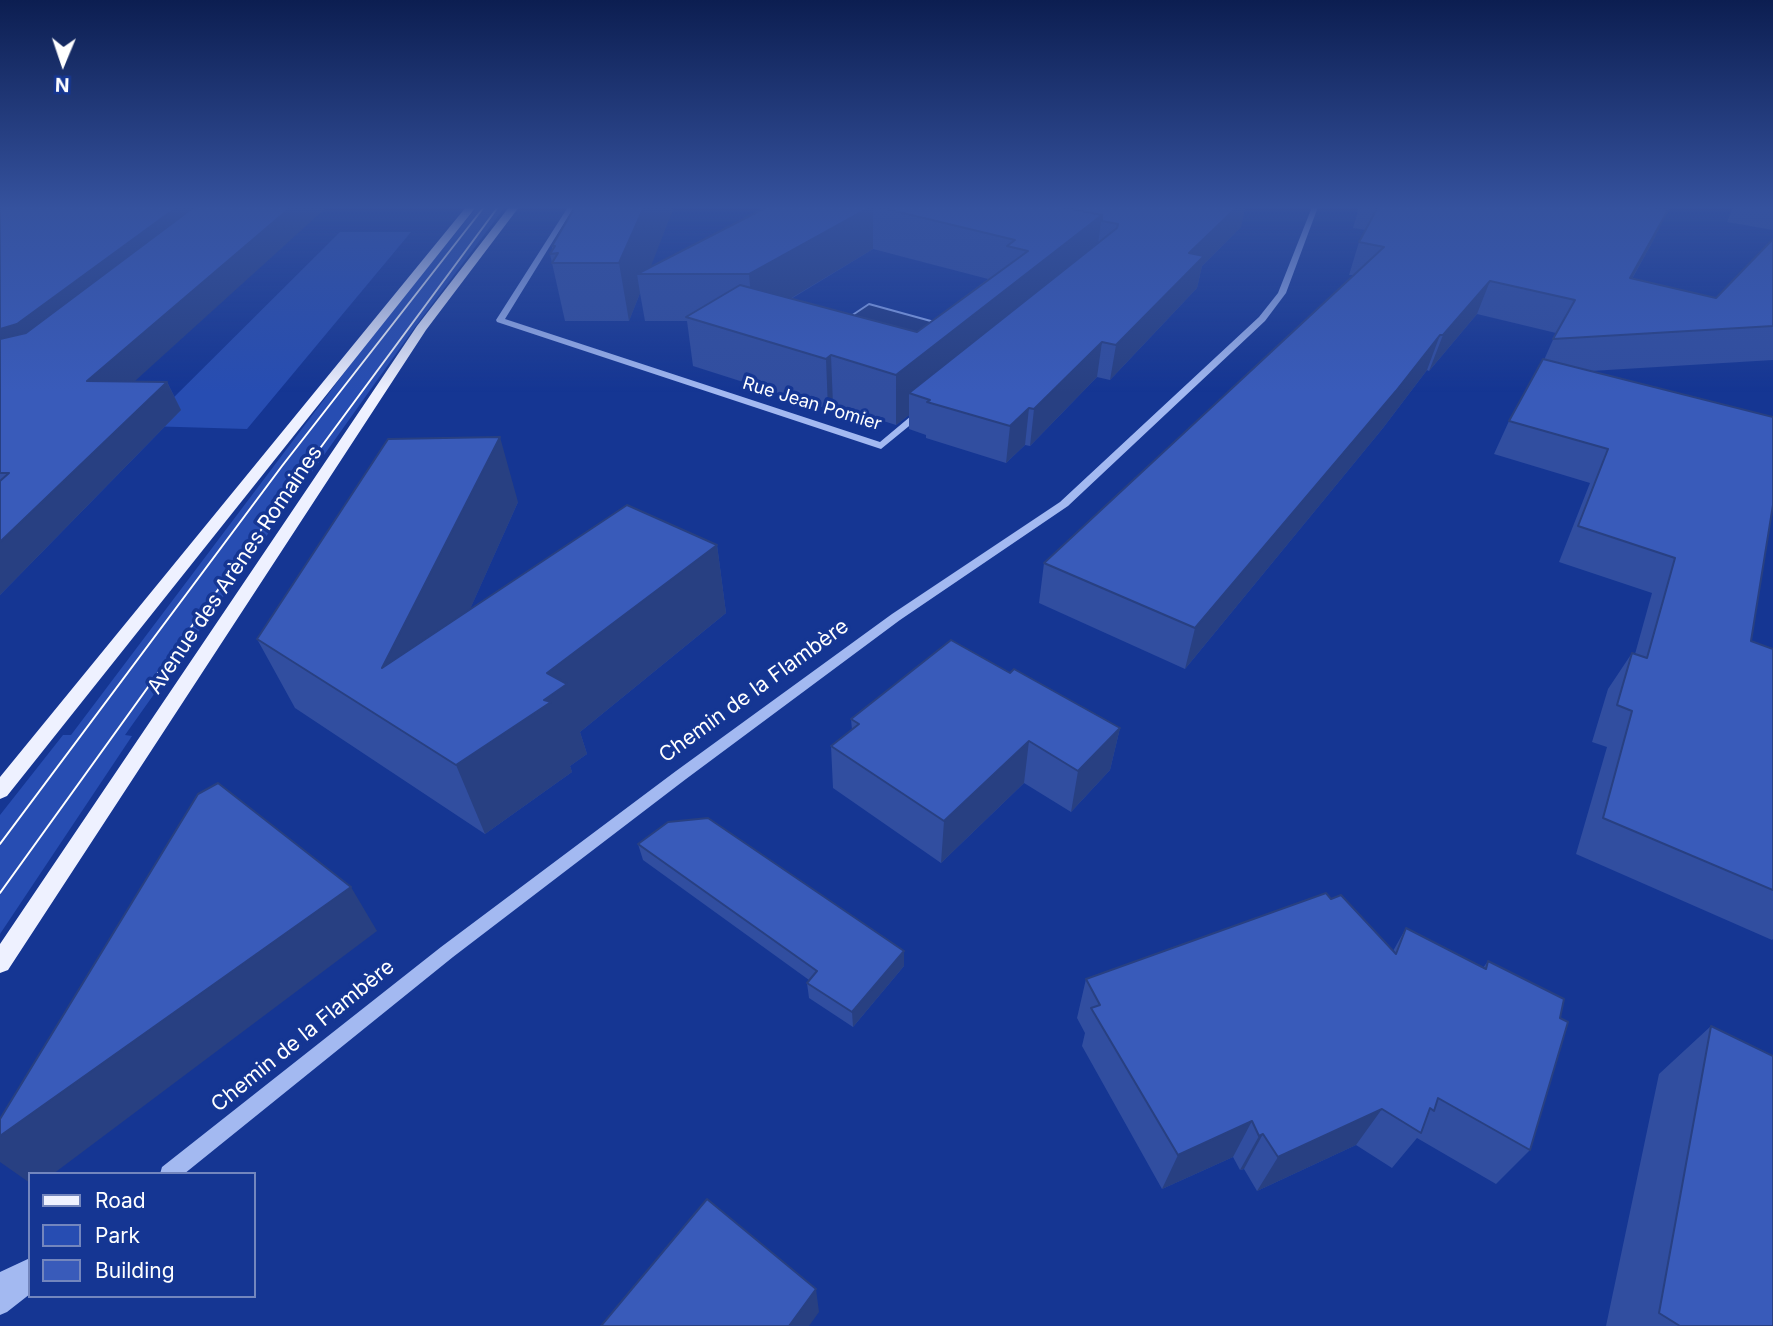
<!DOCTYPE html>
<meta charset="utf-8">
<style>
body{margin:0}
#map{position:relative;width:1773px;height:1326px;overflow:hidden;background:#153693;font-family:Inter,sans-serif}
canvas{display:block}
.legend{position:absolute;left:28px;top:1172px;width:228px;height:126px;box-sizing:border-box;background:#153693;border:2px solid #7386be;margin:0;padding:9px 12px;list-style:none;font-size:21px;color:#fff}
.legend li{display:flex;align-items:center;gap:14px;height:35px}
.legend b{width:35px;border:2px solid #7386be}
.north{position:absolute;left:28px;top:28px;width:70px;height:70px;-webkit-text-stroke:5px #153693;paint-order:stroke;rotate:182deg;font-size:19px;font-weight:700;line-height:28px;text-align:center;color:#fff}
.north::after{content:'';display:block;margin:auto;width:24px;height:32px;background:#fff;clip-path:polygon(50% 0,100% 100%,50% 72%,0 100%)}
</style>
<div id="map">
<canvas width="1773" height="1326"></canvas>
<ul class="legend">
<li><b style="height:9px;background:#eef1ff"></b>Road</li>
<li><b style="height:19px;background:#274db2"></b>Park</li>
<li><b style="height:19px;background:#395bba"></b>Building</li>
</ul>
<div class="north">N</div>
</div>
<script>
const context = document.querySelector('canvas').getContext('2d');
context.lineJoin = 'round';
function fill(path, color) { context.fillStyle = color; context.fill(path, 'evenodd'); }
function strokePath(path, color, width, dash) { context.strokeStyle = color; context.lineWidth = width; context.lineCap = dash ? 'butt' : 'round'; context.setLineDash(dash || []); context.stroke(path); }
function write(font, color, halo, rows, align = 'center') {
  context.font = font + ' Inter,sans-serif'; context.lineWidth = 7; context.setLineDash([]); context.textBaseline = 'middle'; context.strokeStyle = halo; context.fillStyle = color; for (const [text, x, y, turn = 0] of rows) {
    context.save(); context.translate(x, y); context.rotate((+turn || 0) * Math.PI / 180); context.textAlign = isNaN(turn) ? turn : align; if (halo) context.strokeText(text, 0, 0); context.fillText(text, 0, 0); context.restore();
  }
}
fill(new Path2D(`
 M 477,207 L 505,207 L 415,327 L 125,735 L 132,736 L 0,934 L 0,815 L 63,735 L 71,735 L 381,324 Z
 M 340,232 L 411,232 L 247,429 L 145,426 Z`), '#274db2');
const water = new Path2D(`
 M 869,304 L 949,326 L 924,346 L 842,322 Z`);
fill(water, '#20397f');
strokePath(water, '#95b1f4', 2);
fill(new Path2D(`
 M 568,207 L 574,207 L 505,319 L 880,442 L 917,411 L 923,411 L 925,413 L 881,449 L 497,322 L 496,320 Z
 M 1312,207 L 1318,207 L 1286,293 L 1265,321 L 1068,506 L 900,620 L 686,779 L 453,957 L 184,1174 L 160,1174 L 162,1167 L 441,947 L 676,771 L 892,614 L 1060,502 L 1259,317 L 1278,293 Z
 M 30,1258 L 30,1294 L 7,1312 L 0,1315 L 0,1272 Z`), '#a3b9f1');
fill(new Path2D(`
 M 466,207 L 476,207 L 7,796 L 0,799 L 0,777 Z
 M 509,207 L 519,207 L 426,330 L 8,970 L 0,973 L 0,944 L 417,326 Z`), '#eef1ff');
strokePath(new Path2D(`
 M 0,844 L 282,466 L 484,207
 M 0,893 L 307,466 L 498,207`), '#fff', 2);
fill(new Path2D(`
 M 0,207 L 134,382 L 167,382 L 181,410 L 0,595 Z
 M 767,207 L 1245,207 L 1241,227 L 1202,266 L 1197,288 L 1110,380 L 1097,377 L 1030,446 L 1025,445 L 1006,463 L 926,438 L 926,435 L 909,429 L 909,415 L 896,425 L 833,405 L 828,409 L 693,366 L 687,321 L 645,321 L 640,293 L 629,321 L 565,321 L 550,254 L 552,249 L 552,246 L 650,268 ZM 873,249 L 988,279 L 917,332 L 791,299 Z
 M 1359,207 L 1653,207 L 1668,210 L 1653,241 L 1632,279 L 1716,298 L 1773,239 L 1773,360 L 1591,371 L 1751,641 L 1773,649 L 1773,939 L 1772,940 L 1576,854 L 1607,747 L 1592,742 L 1608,689 L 1632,653 L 1635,654 L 1652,593 L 1559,562 L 1590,483 L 1494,454 L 1509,421 L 1544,360 L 1556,333 L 1477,314 L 1429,371 L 1427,370 L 1383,428 L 1185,669 L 1039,603 L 1044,563 L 1353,275 L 1349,275 L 1359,242 L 1366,230 L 1353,228 Z
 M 1733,207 L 1773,207 L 1773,230 L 1727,222 Z
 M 518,502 L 470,609 L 717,545 L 726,613 L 580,732 L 587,754 L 570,766 L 572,772 L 485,834 L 295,708 L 257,639 Z
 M 1010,673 L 1120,728 L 1110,770 L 1071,812 L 1024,783 L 941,863 L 833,788 L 831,746 L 852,730 L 851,719 Z
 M 638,844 L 904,951 L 904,966 L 853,1027 L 809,998 L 807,983 L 809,980 L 643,860 Z
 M 1331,899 L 1393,951 L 1406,928 L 1483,968 L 1488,961 L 1530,1150 L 1496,1184 L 1417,1138 L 1392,1168 L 1356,1145 L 1257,1191 L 1244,1169 L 1240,1170 L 1233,1157 L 1162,1189 L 1082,1046 L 1085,1033 L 1077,1018 L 1086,979 Z
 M 1711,1026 L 1773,1326 L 1606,1326 L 1659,1074 Z`), '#314ea0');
fill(new Path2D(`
 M 177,207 L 219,207 L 0,361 L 0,329 Z
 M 291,207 L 327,207 L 103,410 L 87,381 Z
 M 644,207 L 674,207 L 648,274 L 637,274 L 640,293 L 629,321 L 619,263 Z
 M 870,207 L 873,207 L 873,249 L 753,321 L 749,274 Z
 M 1232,207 L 1245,207 L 1241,227 L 1202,266 L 1197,288 L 1110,380 L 1116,345 L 1189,253 Z
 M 1668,210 L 1653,241 L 1613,312 L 1630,278 Z
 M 1102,215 L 1096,259 L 909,393 L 909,415 L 896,425 L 896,375 Z
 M 1490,281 L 1477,314 L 1429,371 L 1443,335 Z
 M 1440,335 L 1427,370 L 1383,428 L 1185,669 L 1195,628 Z
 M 1102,342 L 1097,377 L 1030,446 L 1034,409 Z
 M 831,355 L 833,405 L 828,409 L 826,359 Z
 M 167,382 L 181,410 L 0,595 L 0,542 Z
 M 1029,408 L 1025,445 L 1006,463 L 1010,426 Z
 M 500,437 L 518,502 L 413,737 L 382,668 Z
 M 717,545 L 726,613 L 580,732 L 587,754 L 570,766 L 572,772 L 485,834 L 456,765 L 544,700 L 547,673 Z
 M 1120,728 L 1110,770 L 1071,812 L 1078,771 Z
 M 1029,741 L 1024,783 L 941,863 L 944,821 Z
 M 351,887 L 377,931 L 53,1174 L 30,1174 L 30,1183 L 0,1162 L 0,1136 Z
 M 904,951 L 904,966 L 853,1027 L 852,1012 Z
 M 1382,1109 L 1356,1145 L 1257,1191 L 1278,1157 Z
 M 1252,1121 L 1233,1157 L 1162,1189 L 1178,1155 Z
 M 1263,1134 L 1244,1169 L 1240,1170 L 1259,1136 Z
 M 816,1289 L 819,1312 L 809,1326 L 789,1326 Z`), '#284082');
const building = new Path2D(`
 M 0,207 L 177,207 L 17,324 L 0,329 Z
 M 194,207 L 291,207 L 87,381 L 167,382 L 0,542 L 0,481 L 9,473 L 0,473 L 0,339 L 26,333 Z
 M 575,207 L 644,207 L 619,263 L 552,263 L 558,253 L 550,254 L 555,246 L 552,246 Z
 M 767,207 L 870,207 L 749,274 L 637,274 Z
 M 878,207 L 1062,207 L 1102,215 L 896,375 L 831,355 L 826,359 L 686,317 L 740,285 L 917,332 L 1028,251 L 1007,246 L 1015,240 Z
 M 1062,207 L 1237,207 L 1189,253 L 1204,256 L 1116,345 L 1102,342 L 1034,409 L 1029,408 L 1010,426 L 927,402 L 930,400 L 909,393 L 1117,228 L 1118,224 L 1102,221 L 1102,215 Z
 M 1378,207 L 1653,207 L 1668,210 L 1630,278 L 1716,298 L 1773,239 L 1773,326 L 1553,339 L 1575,300 L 1490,281 L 1443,335 L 1440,335 L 1396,391 L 1195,628 L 1044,563 L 1384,247 L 1359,242 Z
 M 1543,359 L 1773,417 L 1773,505 L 1751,641 L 1773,649 L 1773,890 L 1603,818 L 1632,711 L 1617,705 L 1632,653 L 1647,658 L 1675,558 L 1578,526 L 1608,449 L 1509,421 Z
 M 500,437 L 382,668 L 627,505 L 717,545 L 547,673 L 567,684 L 544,700 L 551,702 L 456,765 L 257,639 L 388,439 Z
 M 951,640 L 1010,673 L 1014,669 L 1120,728 L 1078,771 L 1029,741 L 944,821 L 831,746 L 859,724 L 851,719 Z
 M 218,783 L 351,887 L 0,1136 L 0,1119 L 198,794 Z
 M 708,818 L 904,951 L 852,1012 L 807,983 L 817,971 L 638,844 L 668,822 Z
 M 1326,893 L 1331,899 L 1341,895 L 1396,954 L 1406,928 L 1486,969 L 1488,961 L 1564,999 L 1560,1018 L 1568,1022 L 1530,1150 L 1438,1098 L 1434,1111 L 1430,1108 L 1421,1133 L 1382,1109 L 1278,1157 L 1263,1134 L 1259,1136 L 1252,1121 L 1178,1155 L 1091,1008 L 1100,1005 L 1086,979 Z
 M 1711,1026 L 1773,1056 L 1773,1326 L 1680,1326 L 1659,1313 Z
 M 707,1199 L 816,1289 L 789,1326 L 601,1326 Z`);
fill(building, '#395bba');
strokePath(building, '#284082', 2);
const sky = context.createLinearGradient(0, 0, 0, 392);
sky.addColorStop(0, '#0c1e51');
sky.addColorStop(0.53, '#35529e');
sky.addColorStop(1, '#35529e00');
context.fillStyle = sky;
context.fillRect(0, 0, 1773, 392);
write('18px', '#fff', '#153693', [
 ["Rue Jean Pomier",812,404,17]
]);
write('21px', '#fff', '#153693', [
 ["Avenue des Arènes Romaines",235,570,-56],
 ["Chemin de la Flambère",754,691,-36],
 ["Chemin de la Flambère",303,1036,-39]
]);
</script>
